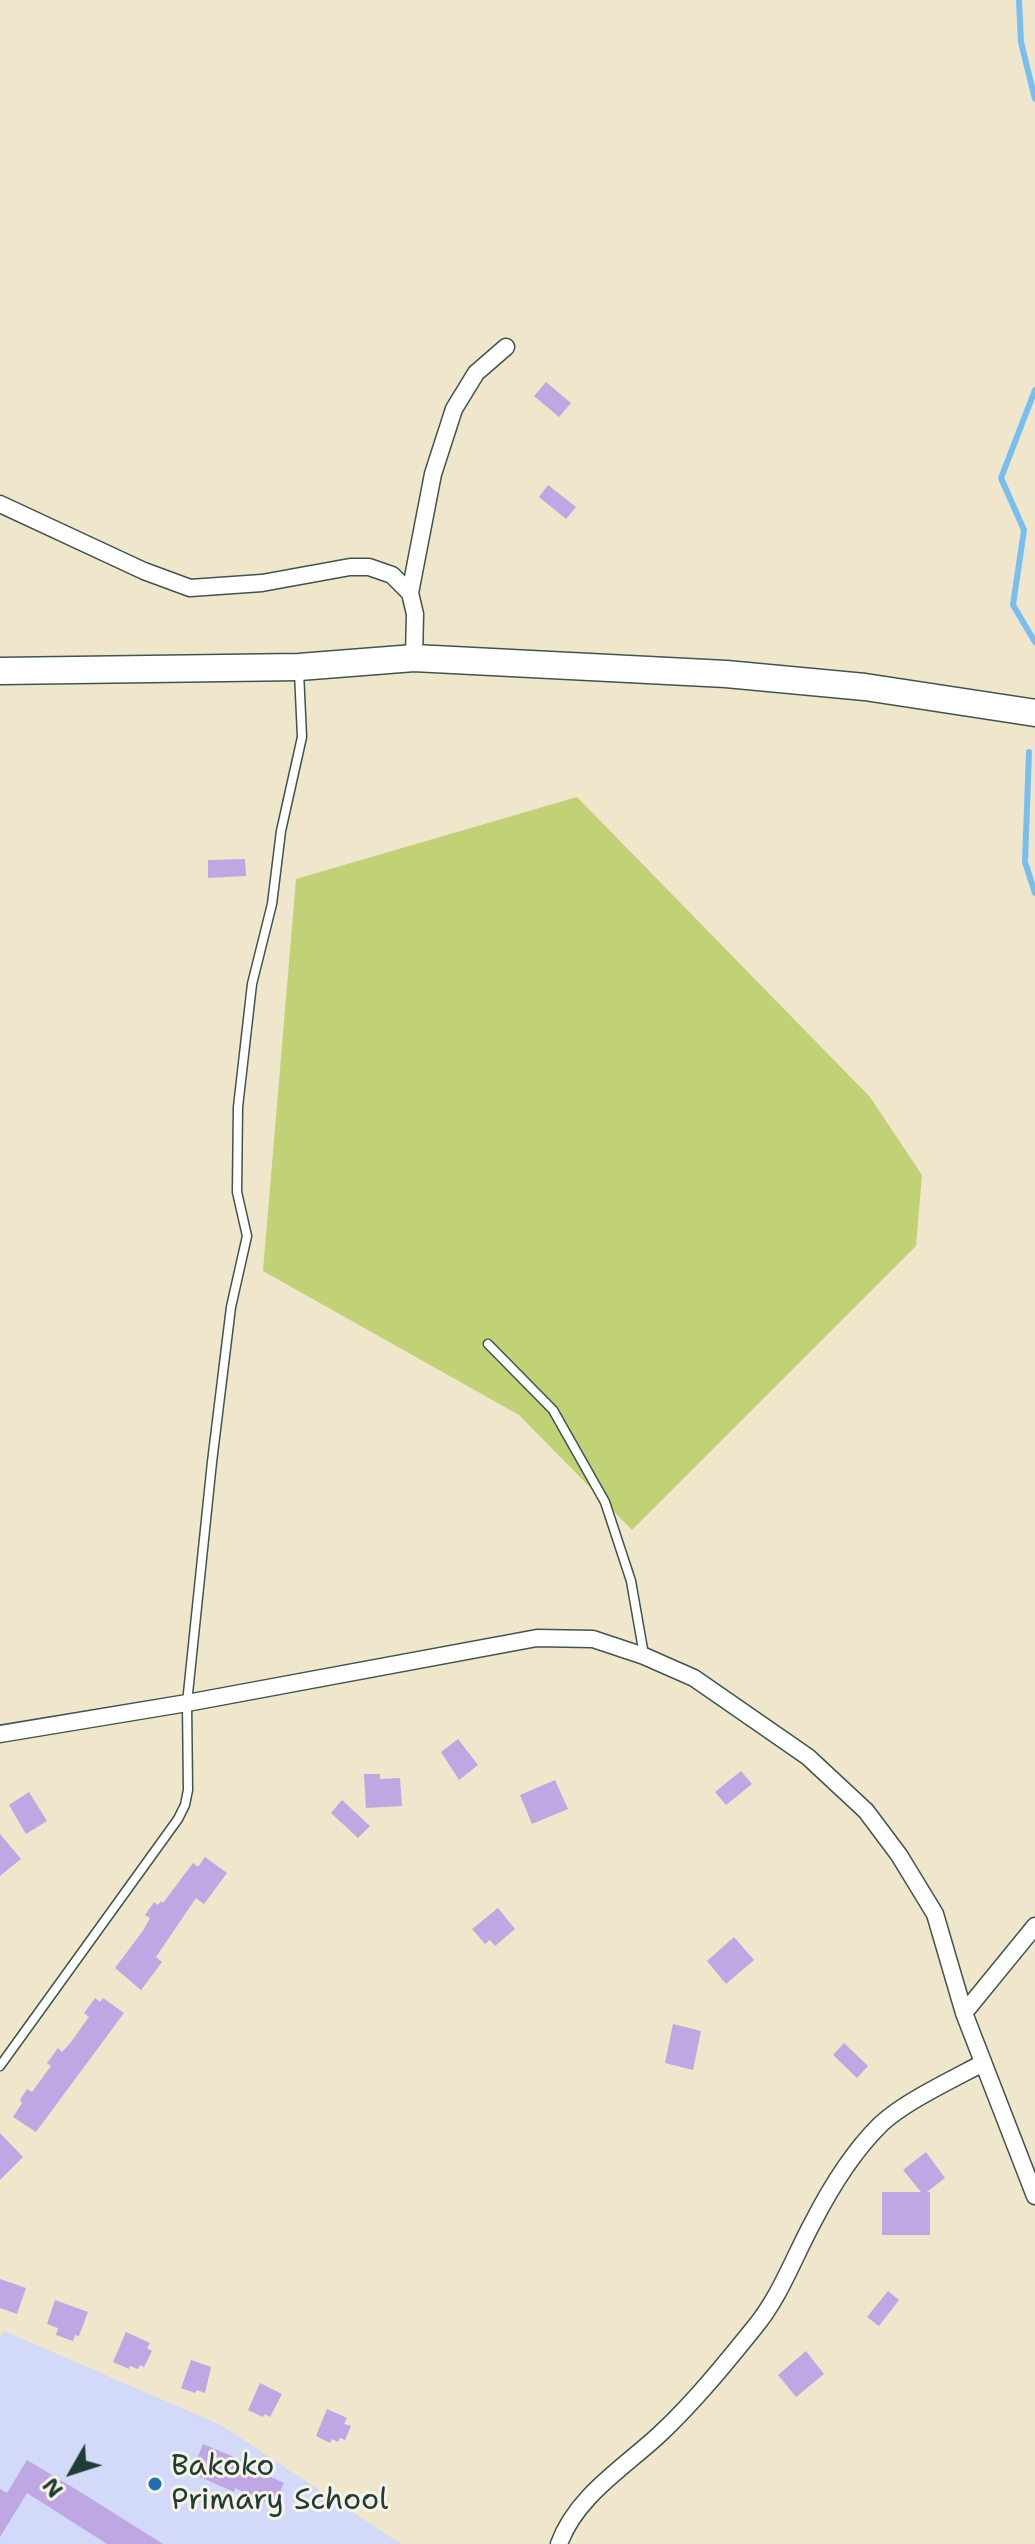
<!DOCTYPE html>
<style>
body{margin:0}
#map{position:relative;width:1035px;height:2544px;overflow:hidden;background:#f0e6cb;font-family:"Shantell Sans",sans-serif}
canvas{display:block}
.north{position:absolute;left:32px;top:2432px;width:80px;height:80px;-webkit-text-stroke:6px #f7f3e8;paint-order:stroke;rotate:231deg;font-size:22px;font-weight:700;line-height:32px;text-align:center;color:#1f3d34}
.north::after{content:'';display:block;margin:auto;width:28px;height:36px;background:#1f3d34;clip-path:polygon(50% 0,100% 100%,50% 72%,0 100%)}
</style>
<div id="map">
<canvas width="1035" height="2544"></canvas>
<div class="north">N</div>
</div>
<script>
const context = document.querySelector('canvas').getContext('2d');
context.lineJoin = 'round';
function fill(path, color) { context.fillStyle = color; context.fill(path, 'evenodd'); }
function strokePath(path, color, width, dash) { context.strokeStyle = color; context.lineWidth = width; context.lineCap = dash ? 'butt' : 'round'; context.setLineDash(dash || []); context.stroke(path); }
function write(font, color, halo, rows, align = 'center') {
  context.font = font + ' "Shantell Sans",sans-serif'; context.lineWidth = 6; context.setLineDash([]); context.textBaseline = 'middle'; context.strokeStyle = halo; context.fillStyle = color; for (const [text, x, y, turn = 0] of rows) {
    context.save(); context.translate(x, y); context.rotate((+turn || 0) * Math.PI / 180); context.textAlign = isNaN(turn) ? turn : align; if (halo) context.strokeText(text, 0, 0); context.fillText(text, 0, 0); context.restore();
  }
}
fill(new Path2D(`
 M 4,2331 L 221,2425 L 401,2544 L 0,2544 L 0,2337 Z`), '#d3d9f9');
fill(new Path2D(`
 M 577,797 L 870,1097 L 922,1175 L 916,1246 L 632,1530 L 519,1415 L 263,1271 L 296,879 Z`), '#c0d275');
strokePath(new Path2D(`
 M 1019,0 L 1021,42 L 1035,99
 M 1035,390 L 1001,478 L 1024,530 L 1013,605 L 1035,642
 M 1029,752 L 1025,862 L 1035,893`), '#78bff0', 6);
fill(new Path2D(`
 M 546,382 L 571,403 L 559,417 L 534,396 Z
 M 548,485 L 576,507 L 566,519 L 539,497 Z
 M 245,859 L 246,876 L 208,878 L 208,860 Z
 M 458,1739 L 478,1765 L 459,1780 L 441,1752 Z
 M 741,1771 L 752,1784 L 726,1805 L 715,1792 Z
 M 364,1774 L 380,1774 L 380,1779 L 400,1778 L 402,1806 L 366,1808 Z
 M 555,1780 L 568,1809 L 532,1824 L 520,1795 Z
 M 29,1792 L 47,1821 L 26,1834 L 9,1805 Z
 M 342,1800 L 370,1826 L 358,1838 L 331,1813 Z
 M 0,1834 L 21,1859 L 0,1876 Z
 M 205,1857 L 227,1873 L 204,1904 L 196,1898 L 156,1957 L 162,1962 L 141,1990 L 115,1968 L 142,1932 L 150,1918 L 145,1915 L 154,1902 L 158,1905 L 161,1901 L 163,1903 L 193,1863 L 198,1867 Z
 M 498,1908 L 515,1929 L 495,1946 L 490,1940 L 485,1944 L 472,1929 Z
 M 734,1937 L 754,1960 L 726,1984 L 707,1961 Z
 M 95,1998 L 100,2002 L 103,1998 L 124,2013 L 36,2132 L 13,2117 L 22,2103 L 20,2100 L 27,2089 L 32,2092 L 51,2066 L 47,2063 L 58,2048 L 62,2052 L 71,2042 L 89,2017 L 84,2013 Z
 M 673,2024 L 701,2031 L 693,2070 L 665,2063 Z
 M 844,2043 L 868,2066 L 857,2078 L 833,2055 Z
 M 0,2133 L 23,2157 L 0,2180 Z
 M 926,2152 L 945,2178 L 927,2192 L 930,2192 L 930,2235 L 882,2235 L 882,2192 L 921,2192 L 903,2170 Z
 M 0,2279 L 26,2288 L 17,2314 L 0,2308 Z
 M 888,2291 L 899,2300 L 879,2326 L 867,2317 Z
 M 55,2300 L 88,2312 L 79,2336 L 75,2335 L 73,2341 L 56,2335 L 58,2328 L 47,2324 Z
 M 126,2332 L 150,2343 L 147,2348 L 152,2351 L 144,2367 L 140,2365 L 138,2369 L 130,2366 L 129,2369 L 113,2362 Z
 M 806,2351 L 824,2374 L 796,2397 L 778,2375 Z
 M 191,2360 L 211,2367 L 205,2393 L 197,2390 L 195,2393 L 181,2388 Z
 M 260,2383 L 282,2394 L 270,2417 L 265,2414 L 263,2417 L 248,2410 Z
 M 327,2409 L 347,2418 L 344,2424 L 351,2426 L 345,2440 L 340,2438 L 338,2442 L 332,2439 L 330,2443 L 316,2436 Z
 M 203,2444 L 246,2462 L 245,2465 L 284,2483 L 274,2506 L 235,2488 L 234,2492 L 191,2473 Z
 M 27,2460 L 82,2493 L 163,2544 L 107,2544 L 27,2493 L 0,2537 L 0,2489 L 7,2493 Z`), '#bea7e2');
const lane = new Path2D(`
 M 488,1344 L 553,1410 L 605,1502 L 631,1581 L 644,1655
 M 0,2066 L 178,1819 L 185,1805 L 188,1790 L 187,1703 L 212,1462 L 231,1307 L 247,1236 L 237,1192 L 238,1107 L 252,984 L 272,904 L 281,831 L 302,737 L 299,672`);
const street = new Path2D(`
 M 0,504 L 144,571 L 190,588 L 262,583 L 350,567 L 369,567 L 392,575 L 410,593
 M 414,658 L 415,614 L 410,593 L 433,474 L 454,409 L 476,373 L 506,347
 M 0,1734 L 187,1703 L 537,1638 L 593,1639 L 644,1656 L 694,1678 L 808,1757 L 866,1811 L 899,1855 L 935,1914 L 964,2013 L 1035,2196
 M 964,2013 L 1035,1926
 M 559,2544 C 576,2496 625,2467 661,2433 C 694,2402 725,2364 754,2328 C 780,2297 794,2257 813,2222 C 830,2189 853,2152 879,2126 C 902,2103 953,2079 983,2063`);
const primary = new Path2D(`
 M 0,671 L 299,667 L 414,658 L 726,674 L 865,687 L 1035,713`);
strokePath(lane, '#3e564b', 11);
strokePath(street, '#3e564b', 19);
strokePath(primary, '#3e564b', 29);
strokePath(lane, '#fff', 8);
strokePath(street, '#fff', 16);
strokePath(primary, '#fff', 26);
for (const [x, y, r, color] of [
 [155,2484,8,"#1f6fb2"]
]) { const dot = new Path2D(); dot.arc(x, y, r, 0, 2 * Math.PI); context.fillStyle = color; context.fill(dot); strokePath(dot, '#f7f3e8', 3); }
write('30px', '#1f3d34', '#f7f3e8', [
 ["Bakoko",171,2467],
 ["Primary School",171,2501]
], 'left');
</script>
